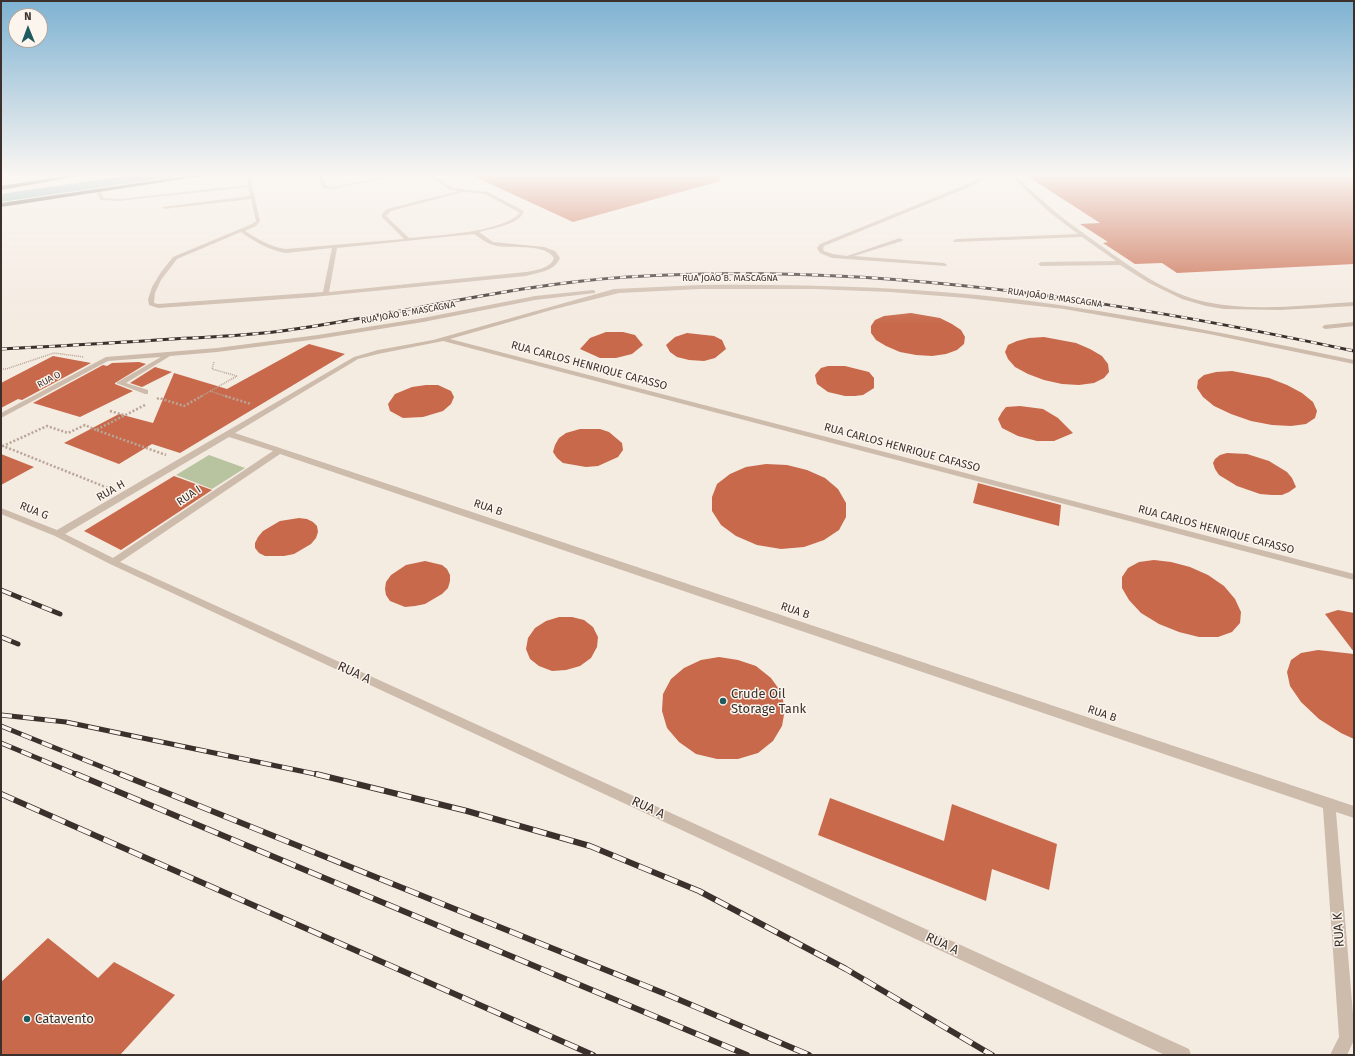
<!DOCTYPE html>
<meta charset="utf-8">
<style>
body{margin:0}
#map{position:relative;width:1355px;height:1056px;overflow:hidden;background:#f4ebe1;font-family:"Fira Sans",sans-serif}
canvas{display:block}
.frame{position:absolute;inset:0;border:2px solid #3b302b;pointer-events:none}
.north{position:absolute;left:8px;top:8px;width:40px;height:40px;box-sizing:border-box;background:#fbf5ee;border:1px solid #aea6a0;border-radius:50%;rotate:359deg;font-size:11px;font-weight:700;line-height:16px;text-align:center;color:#3b302b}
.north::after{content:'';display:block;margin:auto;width:14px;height:18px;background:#1f5a5e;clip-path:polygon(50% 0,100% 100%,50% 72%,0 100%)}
</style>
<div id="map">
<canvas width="1355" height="1056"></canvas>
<div class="frame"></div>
<div class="north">N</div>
</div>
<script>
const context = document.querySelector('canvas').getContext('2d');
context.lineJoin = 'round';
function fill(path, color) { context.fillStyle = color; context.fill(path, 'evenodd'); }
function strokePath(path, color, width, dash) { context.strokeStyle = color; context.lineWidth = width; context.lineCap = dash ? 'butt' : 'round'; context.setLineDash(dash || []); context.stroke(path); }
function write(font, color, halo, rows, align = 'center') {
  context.font = font + ' "Fira Sans",sans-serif'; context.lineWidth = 3; context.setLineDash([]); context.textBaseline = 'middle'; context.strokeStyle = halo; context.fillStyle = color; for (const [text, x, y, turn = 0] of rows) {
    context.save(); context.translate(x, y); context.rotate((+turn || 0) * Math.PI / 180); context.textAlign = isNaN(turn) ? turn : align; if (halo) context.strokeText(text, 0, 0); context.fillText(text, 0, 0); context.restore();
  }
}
fill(new Path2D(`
 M 209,455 L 245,468 L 212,489 L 176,475 Z`), '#b8c4a0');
fill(new Path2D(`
 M 125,176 L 178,176 L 1,202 L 1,194 Z`), '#7fb0b2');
fill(new Path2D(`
 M 473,176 L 719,176 L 720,181 L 573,222 Z
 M 1027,176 L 1354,176 L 1354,264 L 1177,273 L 1162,263 L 1135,264 L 1103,243 L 1108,242 L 1080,224 L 1100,223 Z
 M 911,313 L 940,318 L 952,324 L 961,330 L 965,337 L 964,344 L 957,350 L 946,354 L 932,356 L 916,355 L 900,352 L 886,346 L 876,340 L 871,333 L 871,326 L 875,320 L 884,316 Z
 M 606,332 L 623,332 L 635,335 L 643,345 L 632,354 L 616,358 L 600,358 L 580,349 L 590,338 Z
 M 687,333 L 714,336 L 722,340 L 726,349 L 715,358 L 704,361 L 689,360 L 677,357 L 670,352 L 666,345 L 675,337 Z
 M 1044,337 L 1076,343 L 1090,349 L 1102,356 L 1108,364 L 1109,372 L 1104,378 L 1094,383 L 1079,385 L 1062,384 L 1044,380 L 1028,374 L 1015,367 L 1008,359 L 1005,352 L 1008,345 L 1017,341 L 1029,338 Z
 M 309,344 L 345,354 L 180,453 L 152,444 L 119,464 L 64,443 L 119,414 L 153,423 L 174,373 L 227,389 Z
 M 53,356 L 91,363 L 22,400 L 18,399 L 1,408 L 1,383 Z
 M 139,362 L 146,364 L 115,383 L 115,384 L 133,391 L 80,417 L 33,403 L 103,365 L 107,366 L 112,363 Z
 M 828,366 L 845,366 L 869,372 L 874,378 L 874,388 L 863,395 L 855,396 L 845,396 L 828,392 L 817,384 L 815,375 L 821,368 Z
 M 155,367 L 172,372 L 142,387 L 130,383 Z
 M 1232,371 L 1269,378 L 1287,385 L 1302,393 L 1313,402 L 1317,411 L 1315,418 L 1306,424 L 1291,426 L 1272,425 L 1251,421 L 1231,414 L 1214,406 L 1203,397 L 1197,388 L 1198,380 L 1204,375 L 1216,372 Z
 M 426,385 L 438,385 L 451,391 L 454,397 L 451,404 L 443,411 L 423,417 L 403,418 L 390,411 L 388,404 L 395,394 L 412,387 Z
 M 1020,406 L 1043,409 L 1058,418 L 1073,433 L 1054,441 L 1037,441 L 1018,436 L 1002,428 L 998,419 L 1002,412 L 1006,407 Z
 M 580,429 L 600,429 L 609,432 L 622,443 L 623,450 L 618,457 L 598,466 L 586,467 L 563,463 L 557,458 L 553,452 L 555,445 L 559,438 L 566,433 Z
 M 1227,453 L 1247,454 L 1269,461 L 1287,472 L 1292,478 L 1296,487 L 1289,492 L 1282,495 L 1272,495 L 1260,494 L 1237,486 L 1219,475 L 1215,469 L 1213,463 L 1215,459 L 1220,455 Z
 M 1,454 L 34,467 L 1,485 Z
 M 766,464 L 787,465 L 807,470 L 825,478 L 838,489 L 846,503 L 846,517 L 839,530 L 824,540 L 804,547 L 781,549 L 757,545 L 736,536 L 721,525 L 712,511 L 712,497 L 717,484 L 730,474 L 746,467 Z
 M 174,476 L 212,490 L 121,550 L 84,531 Z
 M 978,483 L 1061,505 L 1059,526 L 973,503 Z
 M 299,518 L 307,519 L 313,522 L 317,526 L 318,532 L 316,538 L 311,544 L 294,554 L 284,556 L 265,556 L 259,553 L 255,548 L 255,543 L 258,537 L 263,531 L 280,521 Z
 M 1154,560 L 1171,562 L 1190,567 L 1208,575 L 1224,586 L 1235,599 L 1241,612 L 1240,623 L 1232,632 L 1218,637 L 1199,637 L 1179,632 L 1159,624 L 1141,613 L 1129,600 L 1122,588 L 1122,577 L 1128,568 L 1139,562 Z
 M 425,561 L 442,565 L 447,569 L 450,575 L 450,581 L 448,588 L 442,594 L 425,604 L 415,606 L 405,607 L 390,601 L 386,595 L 385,589 L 386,582 L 391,575 L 406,565 Z
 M 1338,610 L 1354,613 L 1354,652 L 1325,614 Z
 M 559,617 L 572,617 L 584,620 L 593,627 L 598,637 L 597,647 L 591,658 L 580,666 L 566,670 L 552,671 L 539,666 L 530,659 L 526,649 L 528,638 L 535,628 L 546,621 Z
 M 1318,650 L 1354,654 L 1354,739 L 1341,733 L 1319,719 L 1301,702 L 1290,686 L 1287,672 L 1291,660 L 1301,653 Z
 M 719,657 L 738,660 L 756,666 L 771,678 L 781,692 L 785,709 L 782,726 L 773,741 L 758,753 L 738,759 L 717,759 L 696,754 L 679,742 L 667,728 L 662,711 L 663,694 L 671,679 L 684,668 L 701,660 Z
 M 830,798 L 944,841 L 952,804 L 1057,844 L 1049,890 L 992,869 L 986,901 L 818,835 Z
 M 48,938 L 98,978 L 114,962 L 175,995 L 120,1055 L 1,1055 L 1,982 Z`), '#c8694b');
strokePath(new Path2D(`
 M 214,362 L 212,369 L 237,376
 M 1,369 L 6,369 L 54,353 L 84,357
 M 210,391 L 228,397
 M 200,397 L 237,376`), '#b9a596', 1.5, [1, 1]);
strokePath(new Path2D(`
 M 225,396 L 251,404
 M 157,399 L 159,398 L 184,406 L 202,396
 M 145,405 L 96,430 L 166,455
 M 110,411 L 124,415
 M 96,430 L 85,425 L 68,433 L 47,426 L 3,446 L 108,488`), '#b9a596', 2.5, [2, 2]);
fill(new Path2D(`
 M 248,176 L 252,176 L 252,186 L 260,221 L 256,226 L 245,231 C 258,239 270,247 286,249 L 404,239 L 382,217 L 382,214 L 387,209 L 459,191 L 450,190 L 429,176 L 434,176 L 453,188 L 488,192 L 524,211 C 521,224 491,229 479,232 L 493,242 L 544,247 L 555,251 L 560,258 C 554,272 539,272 526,276 L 313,297 L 158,308 L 149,305 L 148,299 L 152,287 L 161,272 L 173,257 L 252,224 L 256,221 L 251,199 L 164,209 L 162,207 L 250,196 L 248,187 L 119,201 L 100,200 L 96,190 L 100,190 L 104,198 L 119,199 L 248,185 ZM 463,192 L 485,194 L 520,213 C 500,233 438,235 409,238 L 386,216 L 391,211 ZM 241,232 C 255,242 269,250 286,253 L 332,248 L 323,292 L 158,304 L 154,303 L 155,293 L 161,280 L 177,259 ZM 474,234 C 479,237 485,242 490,244 C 507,251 543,241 554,258 C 550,269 536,270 526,272 L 329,292 L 337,248 Z
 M 317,176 L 321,176 L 327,186 L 333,187 L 388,176 L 398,176 L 333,189 L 323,188 Z
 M 984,176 L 990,176 L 967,188 L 824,246 L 823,248 L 824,251 L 833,254 L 847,256 L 900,238 L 903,240 L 902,241 L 854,256 L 944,263 L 947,265 L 946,266 L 832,258 L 820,253 L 817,248 L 820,244 L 963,186 Z
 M 1011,176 L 1016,176 C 1028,187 1039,198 1052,209 C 1067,222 1084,233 1100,245 C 1132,268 1167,294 1206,302 C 1254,312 1305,305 1354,302 L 1354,306 L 1280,310 L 1224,309 L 1206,306 L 1182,299 L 1149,283 L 1120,265 L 1041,266 L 1038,264 L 1041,262 L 1116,261 L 1082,237 L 954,242 L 953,241 L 956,239 L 1078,234 L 1049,212 Z
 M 700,285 C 805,284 910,287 1015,299 C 1129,313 1242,337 1354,360 L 1354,364 L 1209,334 L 1064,309 L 966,298 L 890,292 L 814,289 L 700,289 L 619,293 L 555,309 L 450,339 L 1354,574 L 1354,580 L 443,341 L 378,354 L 358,359 L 235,433 L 1354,806 L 1354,818 L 1336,812 L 1354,1026 L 1354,1040 L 1347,1055 L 1330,1055 L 1339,1037 L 1323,808 L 280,454 L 120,562 L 1189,1049 L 1191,1055 L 1165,1055 L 110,564 L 55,536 L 1,514 L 1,508 L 57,530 L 354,357 L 378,350 L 433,340 L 614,289 ZM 229,437 L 273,451 L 113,558 L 65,534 Z
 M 593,290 L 595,291 L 595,293 L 535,300 L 423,322 L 318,339 L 217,352 L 170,356 L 126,383 L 148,390 L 148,394 L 145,394 L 116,383 L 161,357 L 108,361 L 1,418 L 1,413 L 106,357 L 217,348 L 318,335 L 423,318 L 535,296 Z
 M 1354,322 L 1354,326 L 1325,329 L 1322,327 L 1325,325 Z`), '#cdbbac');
fill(new Path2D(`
 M 48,176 L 53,176 L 49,182 L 45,182 Z`), '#cdbbac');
fill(new Path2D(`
 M 64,176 L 80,176 L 1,190 L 1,186 Z
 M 186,176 L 203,176 L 1,207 L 1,203 Z`), '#5c4a42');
const railFar2 = new Path2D(`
 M 1,349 C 58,346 115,343 172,339 C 215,337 259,335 302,328 C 410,312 517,284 627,277 C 872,261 1115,300 1354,351`);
const railFar1 = new Path2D(`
 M 1,590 L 60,614
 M 1,637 L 18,644
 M 1,715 L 66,722 L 320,775
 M 1,726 L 122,775
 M 1,743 L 78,775`);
const rail = new Path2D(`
 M 76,774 L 747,1055
 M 120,774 L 668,995 L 809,1055
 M 316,774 L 467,811 L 590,846 L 699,891 L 846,969 L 992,1055
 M 1,794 L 593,1055`);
strokePath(railFar2, '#3b302b', 3);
strokePath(railFar1, '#3b302b', 5);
strokePath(rail, '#3b302b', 6);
strokePath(railFar2, '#fbf5ee', 2, [6]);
strokePath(railFar1, '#fbf5ee', 3.5, [11]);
strokePath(rail, '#fbf5ee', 4.5, [14]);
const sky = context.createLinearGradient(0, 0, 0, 324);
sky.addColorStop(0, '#7eb2d2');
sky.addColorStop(0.54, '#faf6f2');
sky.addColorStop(1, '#faf6f200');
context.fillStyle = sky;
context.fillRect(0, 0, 1355, 324);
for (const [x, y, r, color] of [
 [723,701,4,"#1f5a5e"],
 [27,1019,4,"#1f5a5e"]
]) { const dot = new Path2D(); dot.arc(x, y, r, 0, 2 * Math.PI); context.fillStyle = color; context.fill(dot); strokePath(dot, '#fbf5ee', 1.5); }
write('9px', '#3b302b', '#fbf5ee', [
 ["RUA JOÃO B. MASCAGNA",730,278],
 ["RUA JOÃO B. MASCAGNA",1055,298,8],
 ["RUA JOÃO B. MASCAGNA",408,313,-10],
 ["RUA O",49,380,-28]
]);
write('11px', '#3b302b', '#fbf5ee', [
 ["RUA CARLOS HENRIQUE CAFASSO",589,366,15],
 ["RUA CARLOS HENRIQUE CAFASSO",902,448,15],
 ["RUA H",111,491,-30],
 ["RUA I",189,496,-34],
 ["RUA B",488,508,19],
 ["RUA G",34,511,22],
 ["RUA CARLOS HENRIQUE CAFASSO",1216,530,15],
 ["RUA B",795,611,19],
 ["RUA B",1102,714,19]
]);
write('13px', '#3b302b', '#fbf5ee', [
 ["RUA A",354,673,25],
 ["RUA A",648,808,25],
 ["RUA K",1339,930,-94],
 ["RUA A",942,944,25]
]);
write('13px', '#3b302b', '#fbf5ee', [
 ["Crude Oil",731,694],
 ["Storage Tank",731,709],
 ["Catavento",35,1019]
], 'left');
</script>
